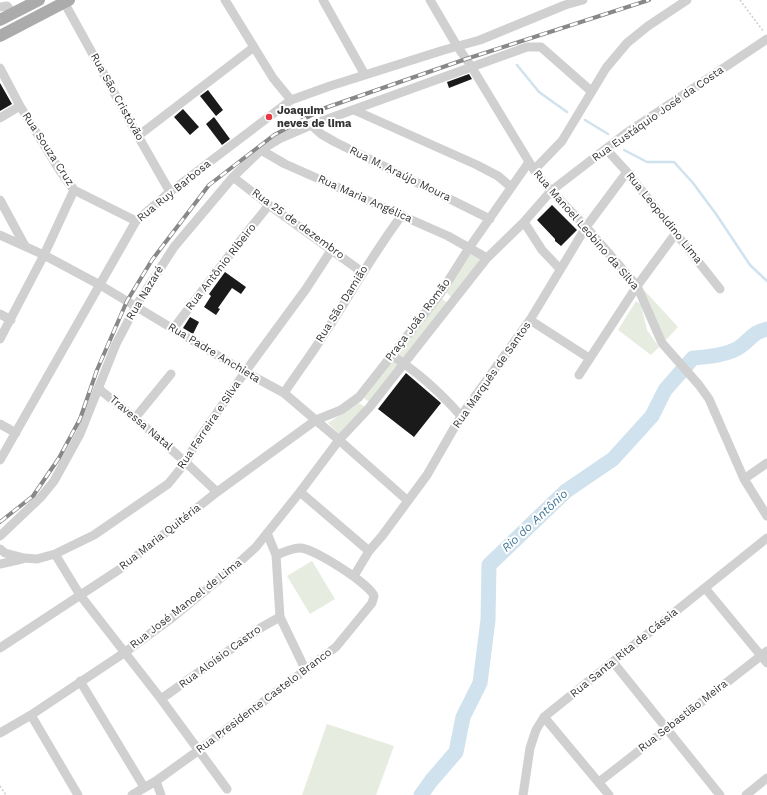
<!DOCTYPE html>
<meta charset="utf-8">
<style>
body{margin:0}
canvas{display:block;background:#fff}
</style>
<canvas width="767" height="795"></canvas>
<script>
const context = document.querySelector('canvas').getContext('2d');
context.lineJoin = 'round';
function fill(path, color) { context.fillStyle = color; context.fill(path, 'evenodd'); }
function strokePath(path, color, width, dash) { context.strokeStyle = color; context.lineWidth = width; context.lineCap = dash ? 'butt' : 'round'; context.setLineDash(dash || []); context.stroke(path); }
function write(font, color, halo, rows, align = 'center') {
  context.font = font + ' "Work Sans",sans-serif'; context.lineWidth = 4; context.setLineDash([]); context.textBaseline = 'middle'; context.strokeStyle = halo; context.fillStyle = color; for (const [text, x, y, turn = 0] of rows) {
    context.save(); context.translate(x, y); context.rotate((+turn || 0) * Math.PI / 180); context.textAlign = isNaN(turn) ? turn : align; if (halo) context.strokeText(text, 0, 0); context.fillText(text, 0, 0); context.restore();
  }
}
fill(new Path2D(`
 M 472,252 L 483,260 L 451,297 L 445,291 Z
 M 644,290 L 678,327 L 664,342 L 643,291 Z
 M 441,298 L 448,303 L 404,359 L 397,354 Z
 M 636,301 L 641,305 L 647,330 L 659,347 L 651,355 L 618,330 Z
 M 392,361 L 399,364 L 369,402 L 364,398 Z
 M 359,403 L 365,407 L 339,434 L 328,423 Z
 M 312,561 L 335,599 L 310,614 L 287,576 Z
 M 327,724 L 394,746 L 376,795 L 302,795 Z`), '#e6ecdf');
strokePath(new Path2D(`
 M 517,65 L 539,92 L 567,112
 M 585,120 L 608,134
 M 624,150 L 647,162 L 674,162 L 693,183 L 716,214 L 750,265 L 767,281`), '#cfe2ee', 2.5);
strokePath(new Path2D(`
 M 421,795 L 431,781 L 456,752 L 463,717 L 480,683 L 488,620 L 489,565 L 566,491 L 613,459 L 652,416 L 665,390 L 693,358 C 707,357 730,355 741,346 C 752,338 752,333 767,329`), '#cfe2ee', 15);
fill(new Path2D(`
 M 469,74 L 472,79 L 449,88 L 447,82 Z
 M 0,83 L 12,104 L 0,111 Z
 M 208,90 L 223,110 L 216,116 L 200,96 Z
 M 183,109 L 199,127 L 190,135 L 174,117 Z
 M 214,117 L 230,139 L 222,145 L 206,124 Z
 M 552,205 L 577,230 L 561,246 L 555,241 L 555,239 L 537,220 Z
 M 225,272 L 246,287 L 241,294 L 232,288 L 218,308 L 220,309 L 216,315 L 204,307 L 211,296 L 209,294 Z
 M 190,317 L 199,322 L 193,334 L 183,328 Z
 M 406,373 L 441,403 L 414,437 L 378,409 Z`), '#1a1a1a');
strokePath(new Path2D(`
 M 740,0 L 763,31
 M 0,786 L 6,795`), '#cdcdcd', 1.5, [2, 2]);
strokePath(new Path2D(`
 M 225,0 L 273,78 L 291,100
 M 323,0 L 365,75
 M 430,0 L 457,46 L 471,66 L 534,170 L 551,191 L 586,227 L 637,286 L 662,343 L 699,385 L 709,399 L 744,479 L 767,516
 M 64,2 L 138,136 L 170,192
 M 0,7 L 7,6 L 13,14
 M 0,68 L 20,106 L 60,171 L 74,190 L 136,221
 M 354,110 L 477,165 L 498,176 L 511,187
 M 0,118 L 20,106
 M 311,125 L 321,134 L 335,142 L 490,219
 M 138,136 L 254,47
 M 606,149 L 627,172 L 720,289
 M 261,150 L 285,164 L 448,236 L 487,258
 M 534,170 L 562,141 L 606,68 L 627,43 L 648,26 L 687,0
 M 233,177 L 269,205 L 362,272
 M 0,200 L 25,246
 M 524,222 L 542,250 L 560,269
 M 0,235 L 44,255 L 100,285 L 245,372 L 284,393 L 339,440 L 408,501
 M 0,314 L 11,320
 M 530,320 L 589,358
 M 173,329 L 244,236 L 269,205
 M 0,339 L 44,255 L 74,190
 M 391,355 C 418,372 440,392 461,416
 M 579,375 L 637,286 L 676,233
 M 99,389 C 140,421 179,455 217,492
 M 284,393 C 298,372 313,352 327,330 C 352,292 374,252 402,215
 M 135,418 L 171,374
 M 0,424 L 16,433
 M 0,460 L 136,221 L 170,192 L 291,100 L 330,86 L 444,50 L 480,40 L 565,5 L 583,0
 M 744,479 L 767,463
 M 300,492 L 369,551
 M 267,533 L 276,555 L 280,617 L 305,669
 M 0,536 L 41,497 L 54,481 L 80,434 L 116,344 L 136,306 L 174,247 L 233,177 L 261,150 L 281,138 L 311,125 L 527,47 L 541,47 L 591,91
 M 0,549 L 5,553 L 24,558 L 37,559 L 55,554 L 94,535 L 168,484 L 186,462 L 196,443 L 245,372 L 306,289 L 332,249
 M 55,554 L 80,595 L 161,699 L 227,789
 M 0,564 L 22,559
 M 354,576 L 369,551 L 382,536 L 427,475 L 461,416 L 530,320 L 586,227 L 627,172
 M 705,588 L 767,663
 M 0,648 L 120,569 L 217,492 L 316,420 L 341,410 L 359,397 L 440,294 L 469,248 L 529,162
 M 613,662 L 720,795
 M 80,681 L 144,787
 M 161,699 L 262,627 L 280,617
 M 31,715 L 78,795
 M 544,717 L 609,795
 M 0,733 L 31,715 L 124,653 L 173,617 L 233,568 L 256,547 L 300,492 L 339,440 L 369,408 L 487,258 L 524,222 L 551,191 L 625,134 L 767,39
 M 156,781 L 161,795
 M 599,782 L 767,651
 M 132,795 L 156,781 L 199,750 L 336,647 L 372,603 L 374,596 C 370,584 313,548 300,548 C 291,548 283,553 276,555
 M 523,795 L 530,748 L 536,730 L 544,717 L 767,538
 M 746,795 L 767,778`), '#d0d0d0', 9);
strokePath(new Path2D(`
 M 0,20 L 39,0
 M 0,36 L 69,0`), '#ababab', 12);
const rail = new Path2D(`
 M 0,522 L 33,496 L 59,458 L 80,419 L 97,370 L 127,301 L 152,260 L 209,185 L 274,135 L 325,108 L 466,59 L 649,0`);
strokePath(rail, '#888', 4);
strokePath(rail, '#fff', 2.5, [8]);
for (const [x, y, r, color] of [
 [269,117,4,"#e63946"]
]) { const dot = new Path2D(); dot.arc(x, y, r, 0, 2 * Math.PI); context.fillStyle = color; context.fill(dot); strokePath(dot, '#fff', 1.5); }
write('11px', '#333', '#fff', [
 ["Rua São Cristóvão",117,97,61],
 ["Rua Eustáquio José da Costa",658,114,-35],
 ["Rua Souza Cruz",48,149,57],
 ["Rua M. Araújo Moura",400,174,26],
 ["Rua Ruy Barbosa",174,191,-39],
 ["Rua Maria Angélica",365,199,24],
 ["Rua Leopoldino Lima",664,218,51],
 ["Rua 25 de dezembro",298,224,36],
 ["Rua Manoel Leobino da Silva",586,230,49],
 ["Rua Antônio Ribeiro",221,267,-52],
 ["Rua Nazaré",145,293,-59],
 ["Rua São Damião",342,304,-58],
 ["Praça João Romão",418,320,-53],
 ["Rua Padre Anchieta",214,353,31],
 ["Rua Marquês de Santos",492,375,-55],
 ["Travessa Natal",141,423,40],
 ["Rua Ferreira e Silva",209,425,-56],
 ["Rua Maria Quitéria",160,537,-38],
 ["Rua José Manoel de Lima",186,604,-38],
 ["Rua Santa Rita de Cássia",624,653,-39],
 ["Rua Aloísio Castro",220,657,-36],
 ["Rua Presidente Castelo Branco",264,701,-37],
 ["Rua Sebastião Meira",683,716,-38]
]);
write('bold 11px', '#333', '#fff', [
 ["Joaquim",277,111],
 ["neves de lima",277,124]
], 'left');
write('italic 12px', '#3f7597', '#fff', [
 ["Rio do Antônio",535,521,-43]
]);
</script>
